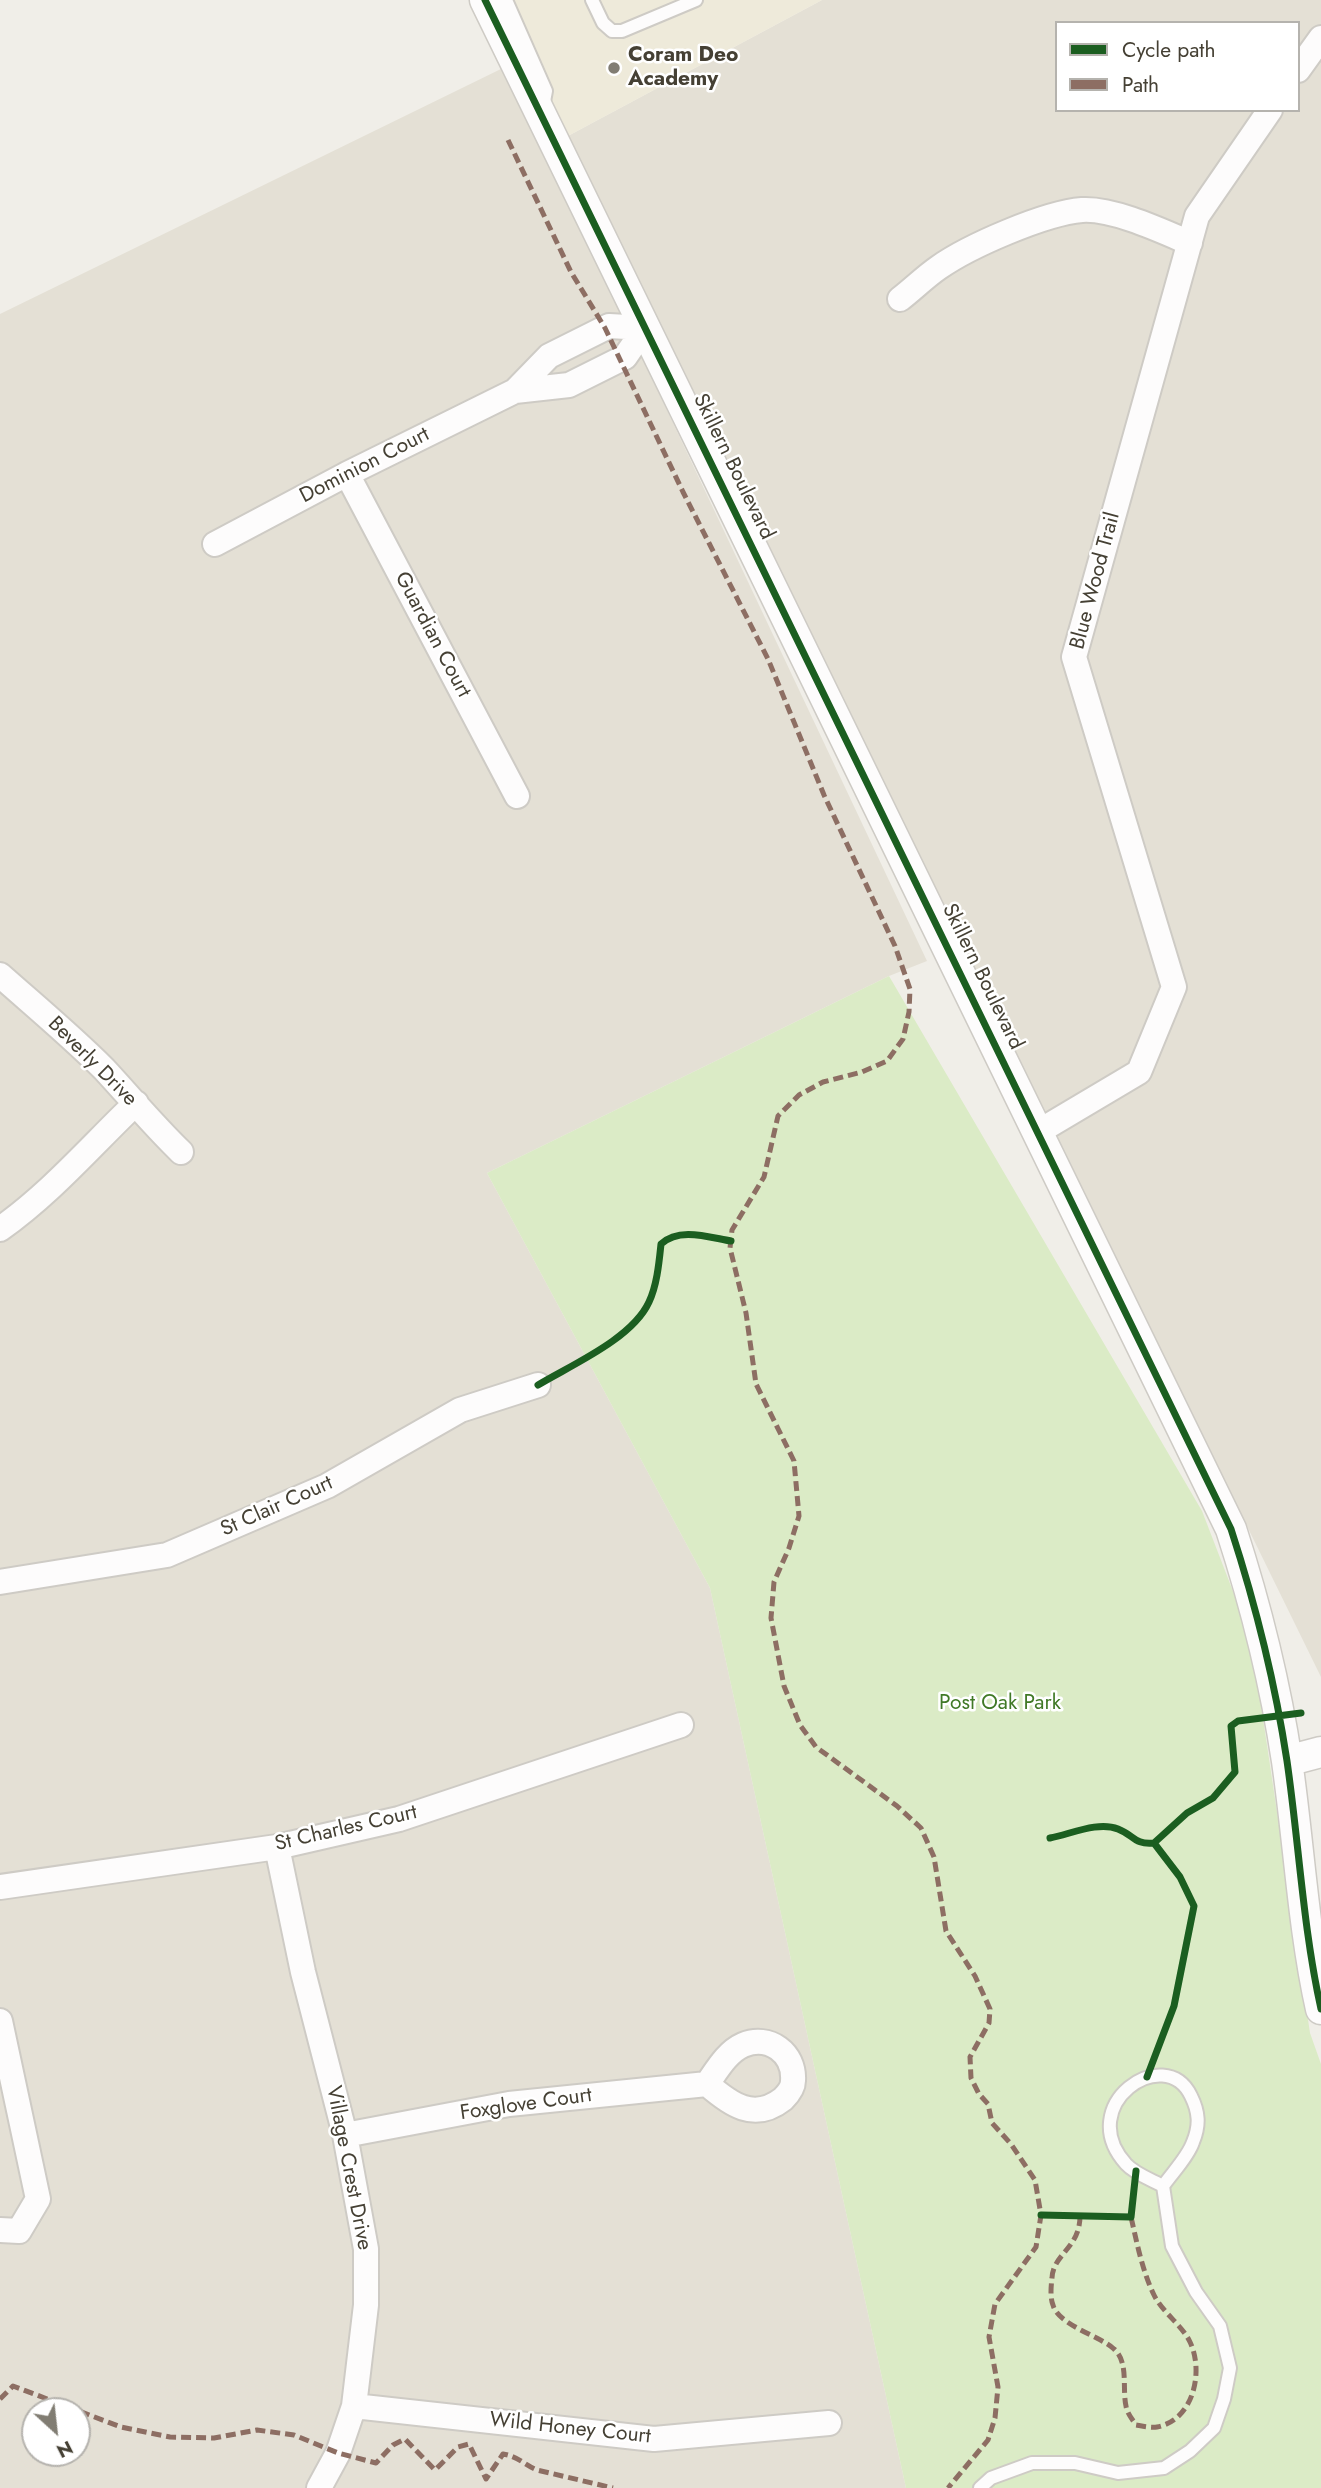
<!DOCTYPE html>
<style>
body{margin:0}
#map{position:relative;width:1321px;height:2488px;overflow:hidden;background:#f0eee8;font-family:Jost,sans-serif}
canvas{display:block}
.legend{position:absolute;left:1055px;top:21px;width:245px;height:91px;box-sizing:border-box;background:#fff;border:2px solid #b5b3ae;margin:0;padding:9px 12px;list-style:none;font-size:21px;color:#454034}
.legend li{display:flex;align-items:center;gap:14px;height:35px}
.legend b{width:35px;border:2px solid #b5b3ae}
.north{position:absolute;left:21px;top:2397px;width:70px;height:70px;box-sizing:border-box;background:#fff;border:2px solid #b5b3ae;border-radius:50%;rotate:153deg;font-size:19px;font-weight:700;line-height:28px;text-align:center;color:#454034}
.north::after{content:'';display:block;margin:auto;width:24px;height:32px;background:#817d73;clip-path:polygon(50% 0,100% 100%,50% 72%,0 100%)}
</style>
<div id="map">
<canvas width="1321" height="2488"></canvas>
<ul class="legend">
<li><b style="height:9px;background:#1b5e20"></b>Cycle path</li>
<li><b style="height:9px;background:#8d6e63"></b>Path</li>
</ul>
<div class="north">N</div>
</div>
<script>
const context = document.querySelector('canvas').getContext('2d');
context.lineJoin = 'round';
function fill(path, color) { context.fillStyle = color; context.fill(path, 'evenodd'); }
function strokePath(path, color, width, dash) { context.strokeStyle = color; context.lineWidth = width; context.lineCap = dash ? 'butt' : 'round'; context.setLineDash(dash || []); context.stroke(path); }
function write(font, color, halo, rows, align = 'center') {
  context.font = font + ' Jost,sans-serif'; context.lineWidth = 5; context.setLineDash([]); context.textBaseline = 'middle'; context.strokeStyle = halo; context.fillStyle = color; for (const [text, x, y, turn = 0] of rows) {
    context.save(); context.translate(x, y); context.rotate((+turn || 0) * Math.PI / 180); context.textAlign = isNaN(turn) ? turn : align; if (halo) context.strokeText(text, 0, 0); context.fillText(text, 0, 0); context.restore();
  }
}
fill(new Path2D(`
 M 822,0 L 1321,0 L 1321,1677 L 566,137 ZM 1057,23 L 1298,23 L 1298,110 L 1057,110 Z
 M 505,67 L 927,961 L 889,976 L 487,1173 L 710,1588 L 906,2488 L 0,2488 L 0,314 ZM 35,2411 L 77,2411 L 77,2453 L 35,2453 Z`), '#e4e0d5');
fill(new Path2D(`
 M 501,0 L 822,0 L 566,137 Z`), '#eeeada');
fill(new Path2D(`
 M 889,976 L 1202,1511 L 1251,1638 L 1310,2033 L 1321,2064 L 1321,2488 L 906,2488 L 710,1588 L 487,1173 Z`), '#dbebc6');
const service = new Path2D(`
 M 506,0 L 546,91 L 543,107
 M 592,0 L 603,23 L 612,31 L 622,31 L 696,0
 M 980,2488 L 991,2478 L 1032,2463 L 1075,2463 L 1118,2473 L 1164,2468 L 1190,2451 L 1214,2428 L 1224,2399 L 1230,2368 L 1220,2326 L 1196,2292 L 1172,2246 L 1163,2186 C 1172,2173 1188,2157 1193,2142 C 1200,2125 1199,2112 1191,2096 C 1165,2042 1073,2105 1126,2164 C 1135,2174 1152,2180 1163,2186`);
const minor = new Path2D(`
 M 1298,70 L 1321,38
 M 900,299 C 913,289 925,277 938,268 C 969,246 1045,213 1082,210 C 1113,208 1162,231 1190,243
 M 515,391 L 569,385 L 625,357 L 645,328
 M 347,474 L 517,796
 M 215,544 L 347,474 L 515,391 L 549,356 L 609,326 L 645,328
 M 0,975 C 35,1006 71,1036 104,1069 C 130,1097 154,1126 181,1152
 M 1038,1132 L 1139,1072 L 1174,987 L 1074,657 L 1197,216 L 1270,110
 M 0,1229 C 51,1193 91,1146 136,1103
 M 0,1582 L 167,1555 L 327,1486 L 460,1410 L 538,1385
 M 277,1847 L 303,1972 L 345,2135 L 366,2249 L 366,2305 L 354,2406 L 338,2453 L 319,2488
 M 0,1887 L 277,1847 L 399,1819 L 681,1725
 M 0,2021 L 38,2199 L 19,2231 L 0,2230
 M 345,2135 L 509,2104 L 707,2084 C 730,2104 754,2122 783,2099 C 787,2095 793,2088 793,2081 C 795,2053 769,2034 743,2045 C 727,2052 717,2070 707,2084
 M 354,2406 L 654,2439 L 829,2423`);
const tertiary = new Path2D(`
 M 485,0 L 1231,1529 C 1256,1606 1275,1682 1287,1761 C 1299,1844 1303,1928 1321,2009
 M 1287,1761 L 1321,1752`);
strokePath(service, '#cecbc5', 16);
strokePath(minor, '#cecbc5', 28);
strokePath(tertiary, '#cecbc5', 33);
strokePath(service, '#fdfcfc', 12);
strokePath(minor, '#fdfcfc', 24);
strokePath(tertiary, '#fdfcfc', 30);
strokePath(new Path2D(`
 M 508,140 L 571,272 L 605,328 L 683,492 L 768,659 L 824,795 L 895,946 L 910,989 L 909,1012 L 903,1039 L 887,1061 L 862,1072 L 823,1082 L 799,1095 L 778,1116 L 764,1177 L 732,1230 L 730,1248 L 746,1313 L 756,1384 L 794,1461 L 799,1516 L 789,1548 L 774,1582 L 771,1618 L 784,1686 L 800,1725 L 816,1747 L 897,1806 L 921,1828 L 934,1857 L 946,1931 L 975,1976 L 990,2009 L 989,2023 L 970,2057 L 971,2078 L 979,2094 L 988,2104 L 992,2123 L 1011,2144 L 1035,2180 L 1041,2215 L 1036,2247 L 995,2304 L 989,2337 L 998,2387 L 995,2418 L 988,2440 L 948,2488
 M 1080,2216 C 1080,2248 1053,2254 1052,2278 C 1051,2286 1050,2298 1053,2305 C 1058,2325 1100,2336 1114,2349 C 1129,2362 1122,2388 1126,2406 C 1127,2413 1132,2419 1136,2425 C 1142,2426 1151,2428 1157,2427 C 1194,2420 1204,2371 1190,2342 C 1182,2325 1163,2313 1154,2295 C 1142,2270 1137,2243 1131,2217
 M 0,2399 L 13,2386 L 121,2427 L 170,2437 L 214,2438 L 257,2430 L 294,2435 L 338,2453 L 376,2463 L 393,2445 L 405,2439 L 435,2470 L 458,2447 L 469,2444 L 486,2479 L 503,2454 C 517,2456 525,2465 537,2470 L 613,2488`), '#8d6e63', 5, [10, 5]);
strokePath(new Path2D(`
 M 485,0 L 1231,1529 C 1256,1606 1275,1682 1287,1761 C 1299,1844 1303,1928 1321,2009
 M 538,1385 C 571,1365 632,1339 649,1302 C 657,1285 659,1263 661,1244 C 679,1227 708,1237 731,1241
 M 1050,1838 C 1071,1834 1098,1821 1118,1829 C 1134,1835 1134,1845 1154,1843 L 1187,1813 L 1213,1798 L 1235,1772 L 1231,1726 L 1238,1721 L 1301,1713
 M 1147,2077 L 1174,2006 L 1194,1906 L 1180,1877 L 1154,1843
 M 1041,2215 L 1131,2217 L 1136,2171`), '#1b5e20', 7);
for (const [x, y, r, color] of [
 [614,68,7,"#817d73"]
]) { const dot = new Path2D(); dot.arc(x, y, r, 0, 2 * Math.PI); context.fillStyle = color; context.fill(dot); strokePath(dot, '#fff', 2.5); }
write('bold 21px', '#454034', '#fff', [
 ["Coram Deo",628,56],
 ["Academy",628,80]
], 'left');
write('21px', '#454034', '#fff', [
 ["Dominion Court",365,466,-27],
 ["Skillern Boulevard",733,467,64],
 ["Blue Wood Trail",1096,581,-75],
 ["Guardian Court",432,635,62],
 ["Skillern Boulevard",982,977,64],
 ["Beverly Drive",92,1062,45],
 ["St Clair Court",277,1507,-24],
 ["St Charles Court",346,1829,-13],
 ["Foxglove Court",526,2105,-8],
 ["Village Crest Drive",348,2168,79],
 ["Wild Honey Court",570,2429,6]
]);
write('21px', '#407926', '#fff', [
 ["Post Oak Park",1000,1704]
]);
</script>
